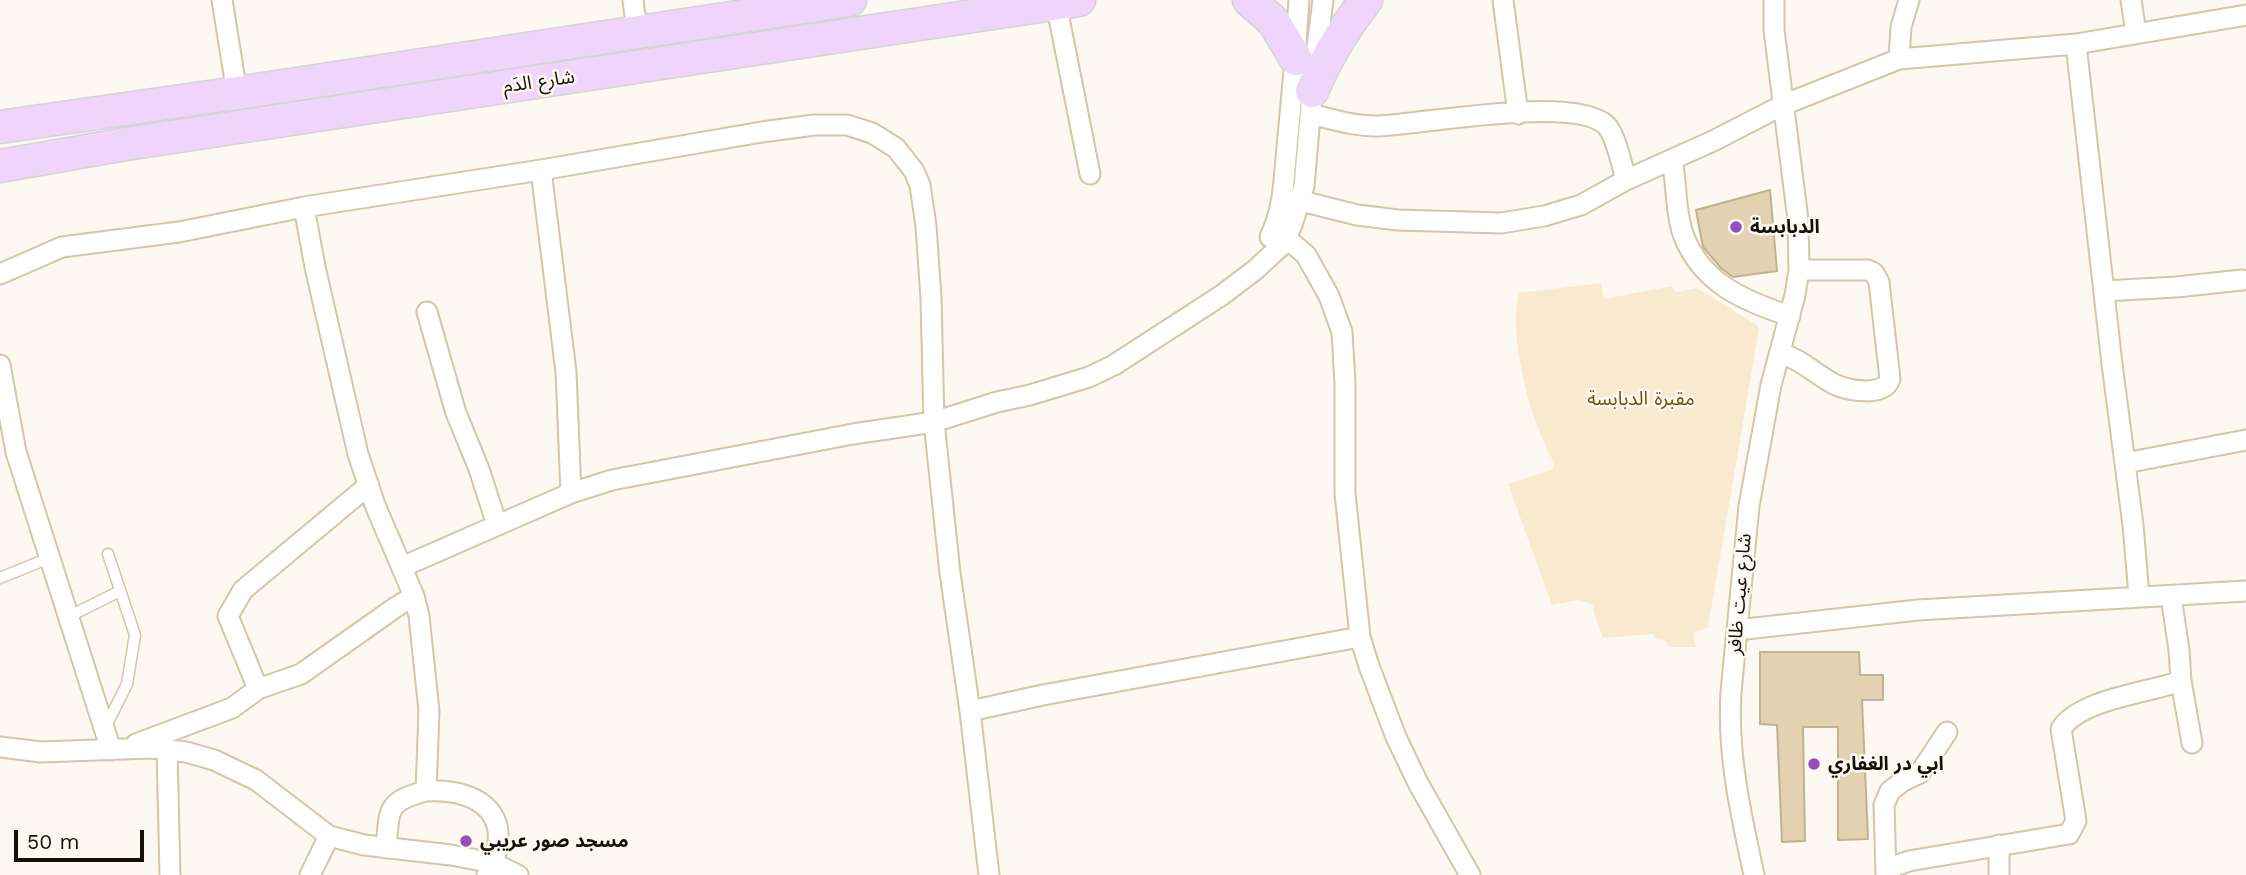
<!DOCTYPE html>
<meta charset="utf-8">
<style>
body{margin:0}
#map{position:relative;width:2246px;height:875px;overflow:hidden;background:#fdf9f2;font-family:"Work Sans",sans-serif}
canvas{display:block}
.scale{position:absolute;left:14px;top:830px;width:130px;height:32px;box-sizing:border-box;border:4px solid #150f05;border-top:0;padding-left:9px;font-size:21px;line-height:24px;white-space:nowrap;color:#150f05;-webkit-text-stroke:5px #fdf9f2;paint-order:stroke}
</style>
<div id="map">
<canvas width="2246" height="875"></canvas>
<div class="scale">50 m</div>
</div>
<script>
const context = document.querySelector('canvas').getContext('2d');
context.lineJoin = 'round';
function fill(path, color) { context.fillStyle = color; context.fill(path, 'evenodd'); }
function strokePath(path, color, width, dash) { context.strokeStyle = color; context.lineWidth = width; context.lineCap = dash ? 'butt' : 'round'; context.setLineDash(dash || []); context.stroke(path); }
function write(font, color, halo, rows, align = 'center') {
  context.font = font + ' "Work Sans","Noto Sans Arabic",sans-serif'; context.lineWidth = 5; context.setLineDash([]); context.textBaseline = 'middle'; context.strokeStyle = halo; context.fillStyle = color; for (const [text, x, y, turn = 0] of rows) {
    context.save(); context.translate(x, y); context.rotate((+turn || 0) * Math.PI / 180); context.textAlign = isNaN(turn) ? turn : align; if (halo) context.strokeText(text, 0, 0); context.fillText(text, 0, 0); context.restore();
  }
}
fill(new Path2D(`
 M 1601,283 L 1604,299 L 1672,286 L 1676,292 L 1697,288 L 1757,325 L 1759,329 L 1708,627 L 1693,633 L 1696,647 L 1670,647 L 1664,640 L 1656,639 L 1653,634 L 1603,638 L 1594,614 L 1593,605 L 1579,600 L 1552,605 L 1508,484 L 1551,470 L 1554,465 C 1546,446 1537,428 1531,408 C 1522,378 1510,324 1519,293 Z`), '#f9eacf');
const building = new Path2D(`
 M 1770,190 L 1777,271 L 1733,277 L 1721,268 L 1703,247 L 1696,210 Z
 M 1760,652 L 1859,652 L 1860,675 L 1883,675 L 1883,700 L 1862,700 L 1868,839 L 1838,840 L 1838,727 L 1803,727 L 1805,841 L 1782,842 L 1777,725 L 1760,724 Z`);
fill(building, '#e3d2b1');
strokePath(building, '#c1b091', 2);
const lane = new Path2D(`
 M 0,578 L 49,558
 M 68,617 L 120,591
 M 105,728 L 127,684 L 135,635 L 108,554`);
const street = new Path2D(`
 M 222,0 L 237,93
 M 633,0 L 637,31
 M 1503,0 L 1518,114
 M 2131,0 L 2136,33
 M 1056,3 L 1090,174
 M 2076,44 L 2112,364 L 2133,525 L 2139,596
 M 1899,59 L 1901,27 L 1909,0
 M 1310,114 C 1332,119 1356,127 1379,126 C 1424,124 1574,95 1606,125 C 1616,135 1622,166 1626,180
 M 1672,160 C 1677,184 1675,211 1683,234 C 1701,283 1744,301 1790,316
 M 541,170 L 566,372 L 571,493
 M 1301,201 L 1357,215 L 1398,220 L 1501,223 L 1544,216 L 1581,205 L 1626,180 L 1713,141 L 1783,105 L 1899,59 L 2076,44 L 2246,15
 M 304,207 L 315,267 L 358,454 L 375,505 L 414,596 L 419,616 L 429,711 L 426,791 C 484,788 517,819 487,875
 M 1274,228 L 1306,255 L 1329,296 L 1342,332 L 1345,383 L 1345,493 L 1360,637 L 1369,666 L 1396,737 L 1418,783 L 1470,875
 M 1270,237 C 1284,209 1284,177 1287,147 C 1292,98 1296,49 1299,0
 M 0,274 L 62,247 L 179,232 L 304,207 L 541,170 L 762,132 L 814,125 L 847,125 L 872,133 L 896,148 L 914,171 L 920,185 L 926,226 L 931,298 L 934,422 L 853,434 L 612,480 L 571,493 L 402,567
 M 2104,291 L 2176,287 L 2242,280
 M 427,312 L 456,413 L 479,469 L 497,525
 M 1780,353 C 1801,359 1815,374 1834,384 C 1847,391 1885,397 1890,379 L 1879,282 L 1874,273 L 1868,270 L 1799,270
 M 0,365 L 16,452 L 111,750
 M 2125,463 L 2246,440
 M 1737,630 L 1918,610 L 2246,591
 M 2181,681 L 2192,743
 M 258,689 L 228,616 L 243,590 L 369,485
 M 970,711 L 1043,695 L 1360,637
 M 136,744 L 232,708 L 258,689 L 301,674 L 396,607 L 414,596
 M 0,747 L 41,752 L 152,748 L 186,752 L 214,760 L 256,780 L 329,836 L 364,845 L 451,855 L 493,863 L 518,875
 M 167,750 L 170,875
 M 386,848 C 390,809 385,802 426,791
 M 310,875 L 329,836
 M 989,875 L 970,711 L 950,573 L 934,422 L 997,402 L 1030,395 L 1089,377 L 1114,365 L 1222,295 L 1255,270 L 1281,246 L 1292,225 L 1304,186 L 1314,71 L 1323,0
 M 1754,875 C 1741,815 1727,754 1731,692 L 1749,506 L 1771,385 L 1795,295 L 1799,270 L 1798,220 L 1774,30 L 1774,0
 M 1886,875 L 1895,866 L 1909,861 L 2069,834 L 2076,821 L 2061,729 C 2080,699 2148,693 2181,681 L 2179,650 L 2171,596
 M 1886,875 L 1884,805 L 1890,791 L 1903,781 L 1920,773 L 1947,732
 M 1999,875 L 1999,845`);
const primary = new Path2D(`
 M 1249,0 L 1273,21 L 1296,59
 M 1312,91 C 1326,58 1344,28 1366,0
 M 0,127 L 237,93 L 850,0
 M 0,166 L 126,144 L 1079,0`);
strokePath(lane, '#d7c5a5', 13);
strokePath(street, '#d7c5a5', 23);
strokePath(primary, '#d5d4d2', 35);
strokePath(lane, '#fff', 10);
strokePath(street, '#fff', 19);
strokePath(primary, '#efd5fc', 32);
for (const [x, y, r, color] of [
 [1736,227,7,"#994cbd"],
 [1814,764,7,"#994cbd"],
 [466,841,7,"#994cbd"]
]) { const dot = new Path2D(); dot.arc(x, y, r, 0, 2 * Math.PI); context.fillStyle = color; context.fill(dot); strokePath(dot, '#fdf9f2', 2.5); }
write('19px', '#150f05', '#fdf9f2', [
 ["شارع الدَم",539,82,-8],
 ["شارع عيت ظافر",1740,594,-85]
]);
write('bold 19px', '#150f05', '#fdf9f2', [
 ["الدبابسة",1750,227],
 ["ابي در الغفاري",1828,764],
 ["مسجد صور عريبي",480,841]
], 'left');
write('19px', '#6e5004', '#fdf9f2', [
 ["مقبرة الدبابسة",1641,399]
]);
</script>
